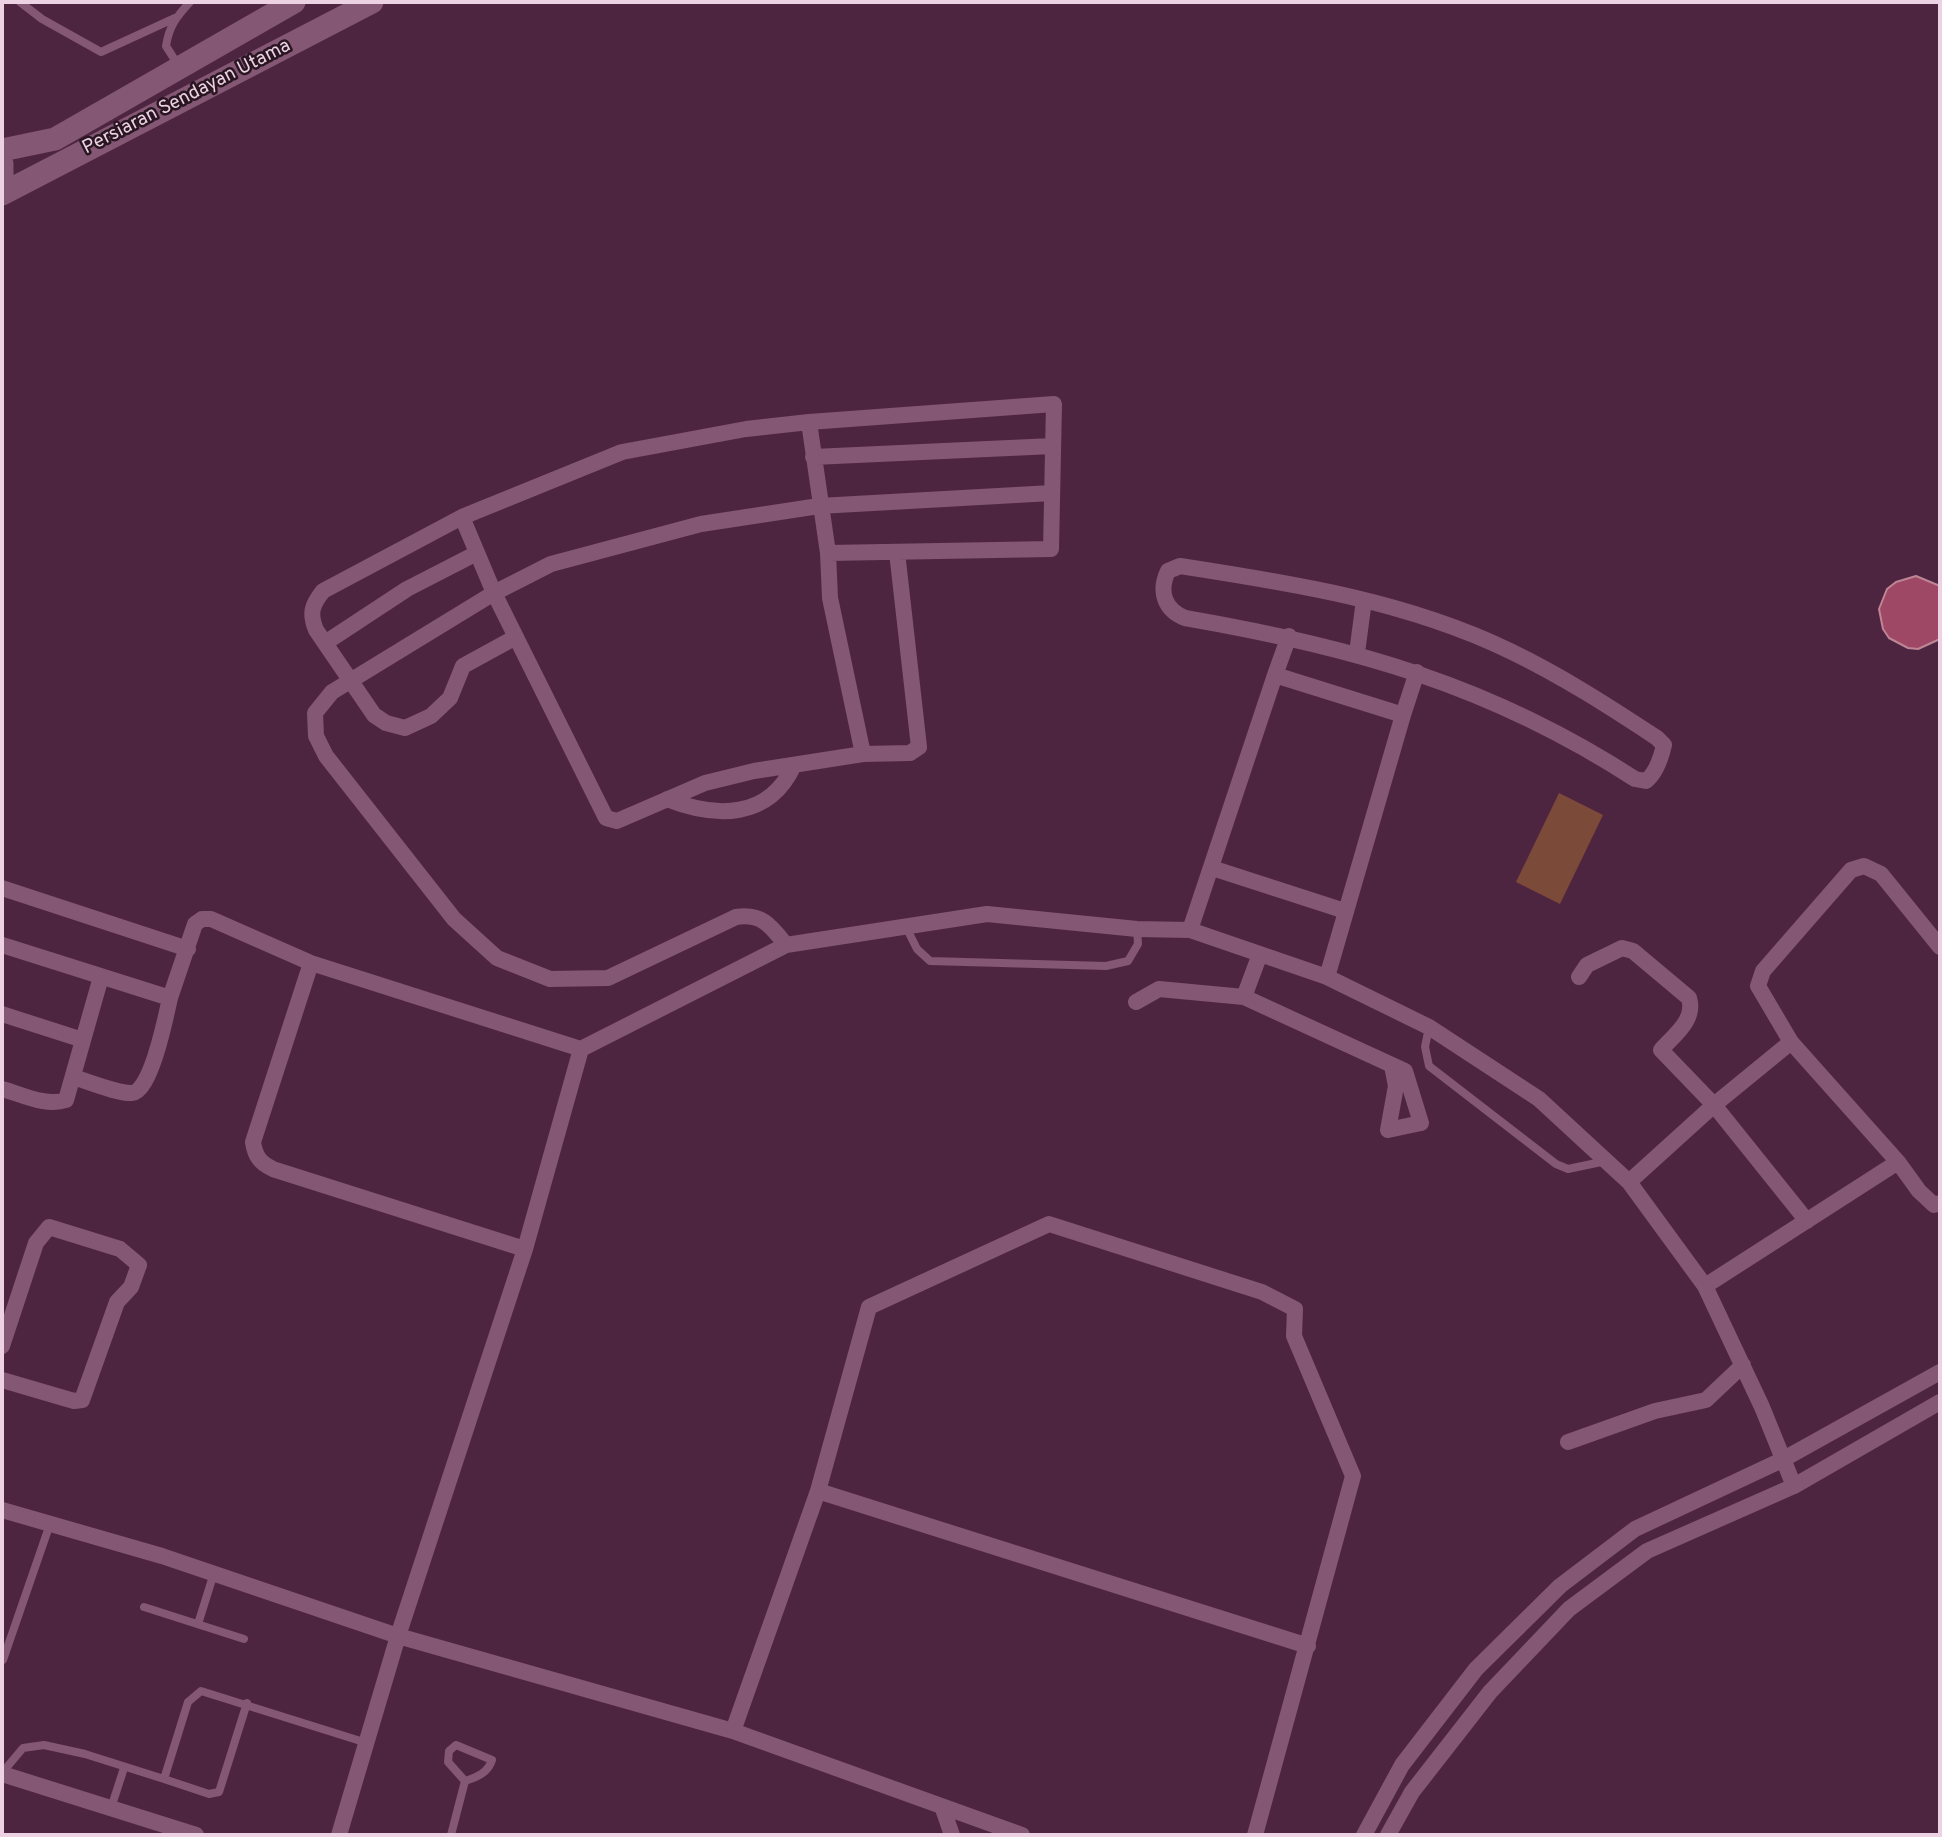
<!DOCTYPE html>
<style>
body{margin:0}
#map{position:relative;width:1942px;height:1837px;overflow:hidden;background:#4e2541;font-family:Overpass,sans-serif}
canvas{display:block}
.frame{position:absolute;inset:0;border:4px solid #ecd2e2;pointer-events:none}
</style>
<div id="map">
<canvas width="1942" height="1837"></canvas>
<div class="frame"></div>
</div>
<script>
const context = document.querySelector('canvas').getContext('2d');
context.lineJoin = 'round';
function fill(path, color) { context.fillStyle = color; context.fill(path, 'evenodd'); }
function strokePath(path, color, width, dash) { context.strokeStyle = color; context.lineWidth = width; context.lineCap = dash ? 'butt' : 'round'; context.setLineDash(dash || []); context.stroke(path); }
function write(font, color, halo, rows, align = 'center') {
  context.font = font + ' Overpass,sans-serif'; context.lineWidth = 5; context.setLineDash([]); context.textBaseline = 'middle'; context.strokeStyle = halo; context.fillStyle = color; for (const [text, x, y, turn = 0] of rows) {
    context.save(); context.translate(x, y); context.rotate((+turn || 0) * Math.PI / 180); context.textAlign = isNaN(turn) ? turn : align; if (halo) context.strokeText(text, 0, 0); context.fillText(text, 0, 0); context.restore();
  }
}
fill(new Path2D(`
 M 1559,793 L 1603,815 L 1560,904 L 1516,882 Z`), '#7c4a38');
const building = new Path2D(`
 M 1916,576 L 1940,586 L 1940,639 L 1918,649 L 1908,648 L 1889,638 L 1883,629 L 1879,609 L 1887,589 L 1896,582 Z`);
fill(building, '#9f4865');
strokePath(building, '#be8595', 2);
strokePath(new Path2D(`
 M 20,2 L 42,19 L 101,52 L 175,18
 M 178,65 L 166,46 C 169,26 177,16 190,2
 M 906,927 L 917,949 L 930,961 L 1106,966 L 1128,961 L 1138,944 L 1137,929
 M 1429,1027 L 1425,1047 L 1429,1066 L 1556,1164 L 1568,1169 L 1606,1161
 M 144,1607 L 244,1639
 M 198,1624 L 214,1573
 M 3,1660 L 50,1524
 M 2,1773 L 23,1748 L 44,1745 L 85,1754 L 164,1779 L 188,1702 L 201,1691 L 367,1743
 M 164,1779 L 209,1794 L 219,1792 L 247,1703
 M 111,1808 L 124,1768
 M 451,1835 L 465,1781 C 477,1777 488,1773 492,1760 L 456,1745 L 449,1751 L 448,1762 L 465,1781`), '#845774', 8);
strokePath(new Path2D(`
 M 809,422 L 1054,404 L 1051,549 L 828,553
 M 813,457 L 1053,446
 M 462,517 L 494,593 L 606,818 L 617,821 L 705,783 L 754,771 L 863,754 L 910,753 L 919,747 L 897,552
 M 1180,566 C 1291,583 1407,601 1510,651 C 1562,676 1610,707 1657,738 L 1664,745 C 1661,758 1656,773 1646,781 L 1635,779 C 1490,685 1353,647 1185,618 C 1165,610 1158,592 1168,571 Z
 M 516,637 L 463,666 L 450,698 L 431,716 L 405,728 L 386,723 L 374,715 L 316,630 C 309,613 312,605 323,591 L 462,517 L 622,452 L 746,429 L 809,422 L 828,553 L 830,598 L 863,754
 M 325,643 L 407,589 L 477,553
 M 1357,653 L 1364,600
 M 1275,675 L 1289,636
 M 1403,715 L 1417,672
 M 667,799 C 715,818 769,820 794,765
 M 1212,868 L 1345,911
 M 2,888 L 188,949
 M 1190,930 L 1275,675 L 1403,715 L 1327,977
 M 2,945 L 170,998 L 195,924 L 202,919 L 211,919 L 311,963 L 581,1049
 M 786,945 C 771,926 762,913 736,917 L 608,978 L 550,979 L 497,958 L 454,919 L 326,756 L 316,736 L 315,713 L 332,692 L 494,593 L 551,564 L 701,524 L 819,506 L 1052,493
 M 311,963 L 253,1142 C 255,1156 260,1163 273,1169 L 525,1249
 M 1579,977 L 1587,965 L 1622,948 L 1633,951 L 1689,998 C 1696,1020 1674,1035 1661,1050 L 1714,1105 L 1807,1221
 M 1244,997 L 1405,1071 L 1421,1123 L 1388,1130 L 1396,1086 L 1392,1066
 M 1136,1002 L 1159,989 L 1244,997 L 1260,954
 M 2,1014 L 83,1040
 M 73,1077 C 87,1081 118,1094 132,1093 C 151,1092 166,1016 170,998
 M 2,1089 C 21,1094 46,1107 66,1100 L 101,977
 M 1898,1162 L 1919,1191 L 1934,1205 L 1940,1203
 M 1629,1182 L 1714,1105 L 1791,1042
 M 1705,1286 L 1898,1162 L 1791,1042 L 1758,986 L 1763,971 L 1851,870 L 1864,866 L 1881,874 L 1940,947
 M 2,1346 L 36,1243 L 49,1227 L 120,1249 L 139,1265 L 131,1287 L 117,1302 L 82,1400 L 74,1401 L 2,1380
 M 1568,1442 L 1655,1411 L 1706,1400 L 1743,1365
 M 818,1491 L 1308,1646
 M 2,1510 L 162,1556 L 398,1636 L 339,1835
 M 733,1731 L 398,1636 L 525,1249 L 581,1049 L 786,945 L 987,914 L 1137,929 L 1190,930 L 1327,977 L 1429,1027 L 1539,1099 L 1629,1182 L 1705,1286 L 1762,1407 L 1794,1486
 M 2,1774 L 196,1835
 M 943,1809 L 952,1835
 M 1022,1835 L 733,1731 L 818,1491 L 869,1307 L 1049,1224 L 1262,1292 L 1295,1309 L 1294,1336 L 1353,1476 L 1255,1835
 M 1364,1835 L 1402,1765 L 1476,1669 L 1560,1586 L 1635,1529 L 1782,1460 L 1940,1372
 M 1388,1835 L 1412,1792 L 1490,1692 L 1569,1609 L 1647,1551 L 1794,1486 L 1940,1402`), '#845774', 16);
strokePath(new Path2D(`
 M 2,150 L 55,139 L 294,2
 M 2,164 L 2,193
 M 2,194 L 372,2`), '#845774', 23);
write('19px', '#ecd2e2', '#291622', [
 ["Persiaran Sendayan Utama",187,98,-27]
]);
</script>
